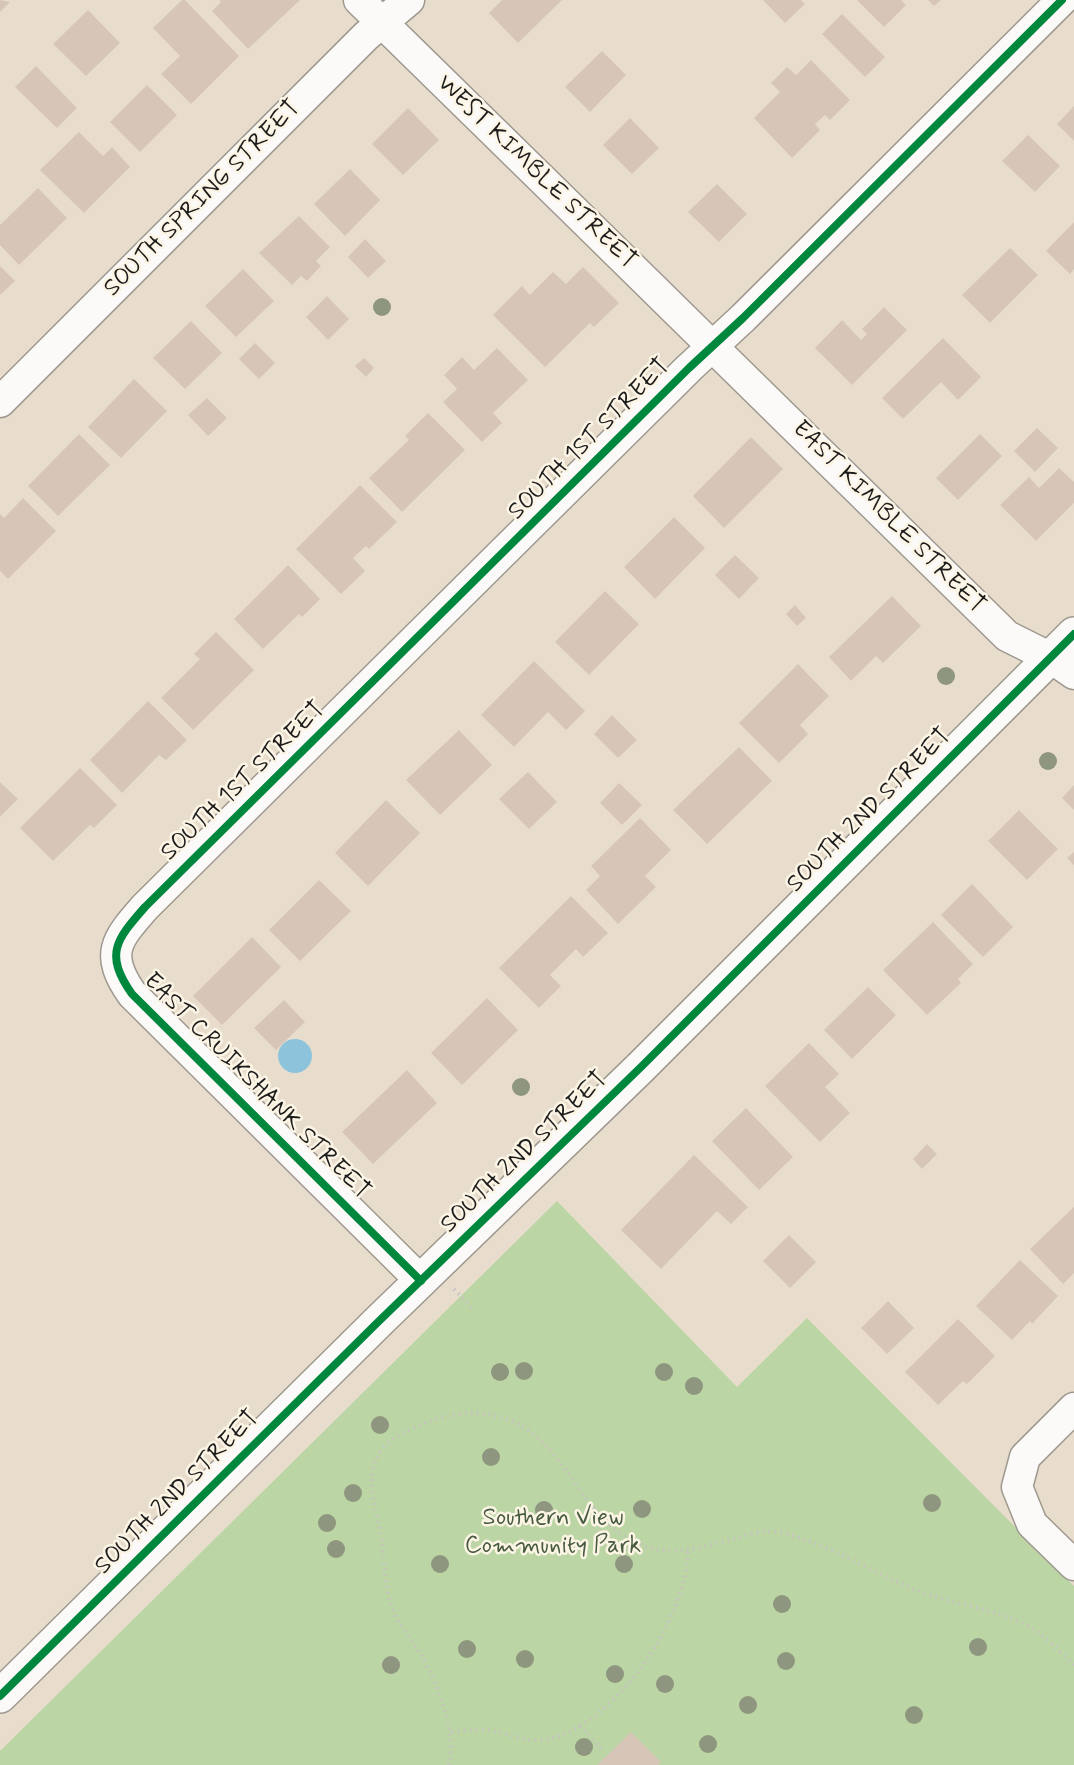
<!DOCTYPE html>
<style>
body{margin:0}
canvas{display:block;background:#e8ddcd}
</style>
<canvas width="1074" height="1765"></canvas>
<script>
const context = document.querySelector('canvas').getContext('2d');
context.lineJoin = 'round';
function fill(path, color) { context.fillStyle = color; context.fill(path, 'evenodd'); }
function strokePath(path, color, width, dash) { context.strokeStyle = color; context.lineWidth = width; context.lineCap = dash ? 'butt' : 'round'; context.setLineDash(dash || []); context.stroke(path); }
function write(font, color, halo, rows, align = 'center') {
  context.font = font + ' Mynerve,sans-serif'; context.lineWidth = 5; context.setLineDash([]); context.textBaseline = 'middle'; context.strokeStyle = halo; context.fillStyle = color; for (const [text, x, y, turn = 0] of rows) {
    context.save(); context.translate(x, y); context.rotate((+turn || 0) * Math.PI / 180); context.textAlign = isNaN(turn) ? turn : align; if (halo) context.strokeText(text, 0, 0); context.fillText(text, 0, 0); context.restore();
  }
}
fill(new Path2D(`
 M 557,1201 L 737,1387 L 807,1318 L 1074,1586 L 1074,1765 L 0,1765 L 0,1751 Z`), '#bbd5a4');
fill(new Path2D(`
 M278 1056a17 17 0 1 1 34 0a17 17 0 1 1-34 0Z`), '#8dc4dc');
fill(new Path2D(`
 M 0,0 L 10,2 L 0,12 Z
 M 182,0 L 185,0 L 239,56 L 191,104 L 161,74 L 180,56 L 153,28 Z
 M 219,0 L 300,0 L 248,49 L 212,11 L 221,2 Z
 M 502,0 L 562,0 L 518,43 L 489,13 Z
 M 763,0 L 801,0 L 805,4 L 785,23 Z
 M 857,0 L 901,0 L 906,5 L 884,27 Z
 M 928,0 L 941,0 L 934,6 Z
 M 88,10 L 120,43 L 86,76 L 53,44 Z
 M 842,14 L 885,57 L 865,77 L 822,34 Z
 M 602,51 L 626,75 L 590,112 L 565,87 Z
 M 811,60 L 850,100 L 830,120 L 825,115 L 815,124 L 820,130 L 792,158 L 754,118 L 780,92 L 771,83 L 787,67 L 796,75 Z
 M 36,66 L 77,108 L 57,128 L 15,87 Z
 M 147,85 L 177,115 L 140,152 L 110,122 Z
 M 1074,106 L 1074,141 L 1057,124 Z
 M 408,108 L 439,140 L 403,175 L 372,144 Z
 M 630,118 L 659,148 L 632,174 L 603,145 Z
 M 79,132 L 103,156 L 112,147 L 130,167 L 84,213 L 40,170 Z
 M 1028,135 L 1060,166 L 1035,192 L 1002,161 Z
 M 350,169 L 380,200 L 345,236 L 314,204 Z
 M 717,184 L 747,214 L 719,242 L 688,212 Z
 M 38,188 L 67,218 L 19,265 L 0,245 L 0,225 Z
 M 299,216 L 330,247 L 316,261 L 321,266 L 307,281 L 301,276 L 292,285 L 259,253 Z
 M 1074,222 L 1074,269 L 1070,274 L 1046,251 Z
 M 365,239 L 386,261 L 368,278 L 348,257 Z
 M 1010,248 L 1038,275 L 990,323 L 962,295 Z
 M 0,266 L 15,281 L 0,295 Z
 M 583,267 L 619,303 L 594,327 L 590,323 L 545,367 L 493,315 L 522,286 L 530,295 L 553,272 L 566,284 Z
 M 243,269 L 274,301 L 236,337 L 205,306 Z
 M 327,296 L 349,319 L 328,340 L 306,317 Z
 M 884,307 L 907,330 L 852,385 L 815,348 L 842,320 L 861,340 L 867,334 L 862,329 Z
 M 191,321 L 222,353 L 185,389 L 153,358 Z
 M 943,338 L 981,377 L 958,400 L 941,382 L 903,419 L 882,398 Z
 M 255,343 L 275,363 L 259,379 L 239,359 Z
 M 497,348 L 528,380 L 493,413 L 502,423 L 482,442 L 443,402 L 457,389 L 444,375 L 462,357 L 474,370 Z
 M 364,358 L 374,368 L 366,377 L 355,366 Z
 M 134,379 L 167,411 L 121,458 L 88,427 Z
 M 207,398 L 227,418 L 208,436 L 188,415 Z
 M 428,413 L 465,450 L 402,512 L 369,478 L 409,440 L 405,436 Z
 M 1037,428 L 1058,448 L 1035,472 L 1014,451 Z
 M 79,434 L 110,465 L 58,516 L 28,486 Z
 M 980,434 L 1002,456 L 958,500 L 936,478 Z
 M 751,437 L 783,469 L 724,528 L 693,496 Z
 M 1059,468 L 1074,482 L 1074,503 L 1036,541 L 1000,505 L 1029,477 L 1039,488 Z
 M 360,485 L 397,522 L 369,549 L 366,546 L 353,558 L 365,571 L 341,594 L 296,549 Z
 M 23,498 L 56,531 L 8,579 L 0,571 L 0,514 L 4,518 Z
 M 674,517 L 705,548 L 655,599 L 624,567 Z
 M 735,555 L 759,578 L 739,599 L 715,575 Z
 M 288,565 L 320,599 L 302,617 L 299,614 L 263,649 L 234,619 Z
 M 605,591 L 639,624 L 589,675 L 555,642 Z
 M 892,596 L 921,626 L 883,663 L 876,656 L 851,681 L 829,657 Z
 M 795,605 L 806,618 L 797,626 L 786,614 Z
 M 216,632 L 254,670 L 193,730 L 161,698 L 200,659 L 194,654 Z
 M 534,661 L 585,711 L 566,730 L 548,712 L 514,747 L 481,715 Z
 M 798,664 L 829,696 L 800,725 L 808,734 L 779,763 L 739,723 Z
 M 148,701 L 187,740 L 166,760 L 159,755 L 122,793 L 90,760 Z
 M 612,715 L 637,740 L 618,758 L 594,734 Z
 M 459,730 L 492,765 L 440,815 L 406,780 Z
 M 739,747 L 772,781 L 707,844 L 673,810 Z
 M 80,768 L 117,805 L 94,828 L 90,825 L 53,861 L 20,828 Z
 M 528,772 L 557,802 L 529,829 L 499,799 Z
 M 0,782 L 18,799 L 0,817 Z
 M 619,783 L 642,805 L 622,825 L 600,803 Z
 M 1074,785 L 1074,810 L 1062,798 Z
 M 386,800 L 420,833 L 368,886 L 335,853 Z
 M 1019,810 L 1058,849 L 1027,880 L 988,841 Z
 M 640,818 L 671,850 L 645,876 L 656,887 L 618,924 L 586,890 L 600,876 L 591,866 Z
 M 1074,852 L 1074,865 L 1067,858 Z
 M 319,880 L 351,911 L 300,961 L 269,930 Z
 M 972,884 L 1013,927 L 983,957 L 941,915 Z
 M 571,896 L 608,933 L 583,957 L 576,949 L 550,975 L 561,986 L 539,1008 L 499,968 Z
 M 933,922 L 973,964 L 958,979 L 961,983 L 927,1015 L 883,970 Z
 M 252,937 L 281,967 L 222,1025 L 193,996 Z
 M 868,987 L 896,1015 L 852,1059 L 824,1030 Z
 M 487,998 L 518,1030 L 462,1085 L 431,1053 Z
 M 284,1000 L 305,1022 L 276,1050 L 254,1028 Z
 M 809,1043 L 839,1074 L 825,1087 L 850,1113 L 820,1142 L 765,1086 Z
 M 407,1070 L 437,1103 L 373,1164 L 342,1132 Z
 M 746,1108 L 793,1157 L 759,1190 L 712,1141 Z
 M 927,1144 L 937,1154 L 922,1169 L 913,1159 Z
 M 694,1155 L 748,1207 L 731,1224 L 717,1211 L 661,1269 L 621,1230 Z
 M 1074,1207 L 1074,1273 L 1063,1284 L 1030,1249 Z
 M 789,1235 L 816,1262 L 790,1288 L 763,1261 Z
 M 1020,1260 L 1058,1296 L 1032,1324 L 1030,1321 L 1012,1340 L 976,1306 Z
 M 888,1301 L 914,1328 L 887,1354 L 861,1328 Z
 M 958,1319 L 995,1356 L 967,1384 L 963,1381 L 938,1405 L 905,1372 Z
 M 631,1732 L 661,1762 L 658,1765 L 597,1765 Z`), '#d7c6b8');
const street = new Path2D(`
 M 359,0 C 575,212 792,423 1007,636 L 1051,658 L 1074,674
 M 0,402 L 366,36 L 409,0
 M 421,1281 L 132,994 C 104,954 116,940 145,907 L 689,368 L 743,318 L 1062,0
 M 1074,1408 L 1025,1457 L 1017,1487 L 1032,1524 L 1074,1565`);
const secondary = new Path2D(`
 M 0,1696 L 377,1323 L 641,1067 L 1074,634`);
strokePath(street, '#9e988f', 33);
strokePath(secondary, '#9e988f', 36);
strokePath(new Path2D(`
 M 454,1289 L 472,1308
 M 580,1726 L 603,1751
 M 452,1732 C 465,1731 480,1728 493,1731 C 510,1734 524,1742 542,1740 C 612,1731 688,1618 688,1551
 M 449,1765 C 458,1729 435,1679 417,1648 C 410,1637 401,1627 395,1615 C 385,1591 385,1568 382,1543 C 379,1518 367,1490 374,1465 C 380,1442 405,1431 425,1423 C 478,1402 524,1414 559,1461 C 585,1495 606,1537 651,1548 C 684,1556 713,1543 745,1536 C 752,1534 760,1531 767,1531 C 782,1531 797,1537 811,1542 C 849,1556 885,1579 924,1593 C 961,1606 1003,1610 1036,1631 C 1050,1641 1062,1654 1074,1665`), '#c6c4bf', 4, [1.5, 4.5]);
strokePath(street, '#fcfaf8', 30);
strokePath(secondary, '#fcfaf8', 33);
strokePath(new Path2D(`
 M 421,1281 L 132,994 C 104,954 116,940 145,907 L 689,368 L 743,318 L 1062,0
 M 0,1696 L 377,1323 L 641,1067 L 1074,634`), '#00873e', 8);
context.fillStyle = '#8f967f';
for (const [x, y] of [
 [382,307],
 [946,676],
 [1048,761],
 [521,1087],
 [524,1371],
 [500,1372],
 [664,1372],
 [694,1386],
 [380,1425],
 [491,1457],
 [353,1493],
 [932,1503],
 [642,1509],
 [544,1510],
 [327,1523],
 [336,1549],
 [440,1564],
 [624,1564],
 [782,1604],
 [978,1647],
 [467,1649],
 [525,1659],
 [786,1661],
 [391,1665],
 [615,1674],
 [665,1684],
 [748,1705],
 [914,1715],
 [708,1744],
 [584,1747]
]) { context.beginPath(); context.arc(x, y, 9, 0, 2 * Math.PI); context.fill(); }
write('24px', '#1c1c1c', '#fcf5e5', [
 ["WEST KIMBLE STREET",536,173,44],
 ["SOUTH SPRING STREET",203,199,-45],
 ["SOUTH 1ST STREET",590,440,-45],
 ["EAST KIMBLE STREET",888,518,45],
 ["SOUTH 1ST STREET",244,782,-44],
 ["SOUTH 2ND STREET",870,811,-45],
 ["EAST CRUIKSHANK STREET",256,1087,45],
 ["SOUTH 2ND STREET",525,1153,-44],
 ["SOUTH 2ND STREET",178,1493,-45]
]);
write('24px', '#475b40', '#fcf5e5', [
 ["Southern View",553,1519],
 ["Community Park",553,1547]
]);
</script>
